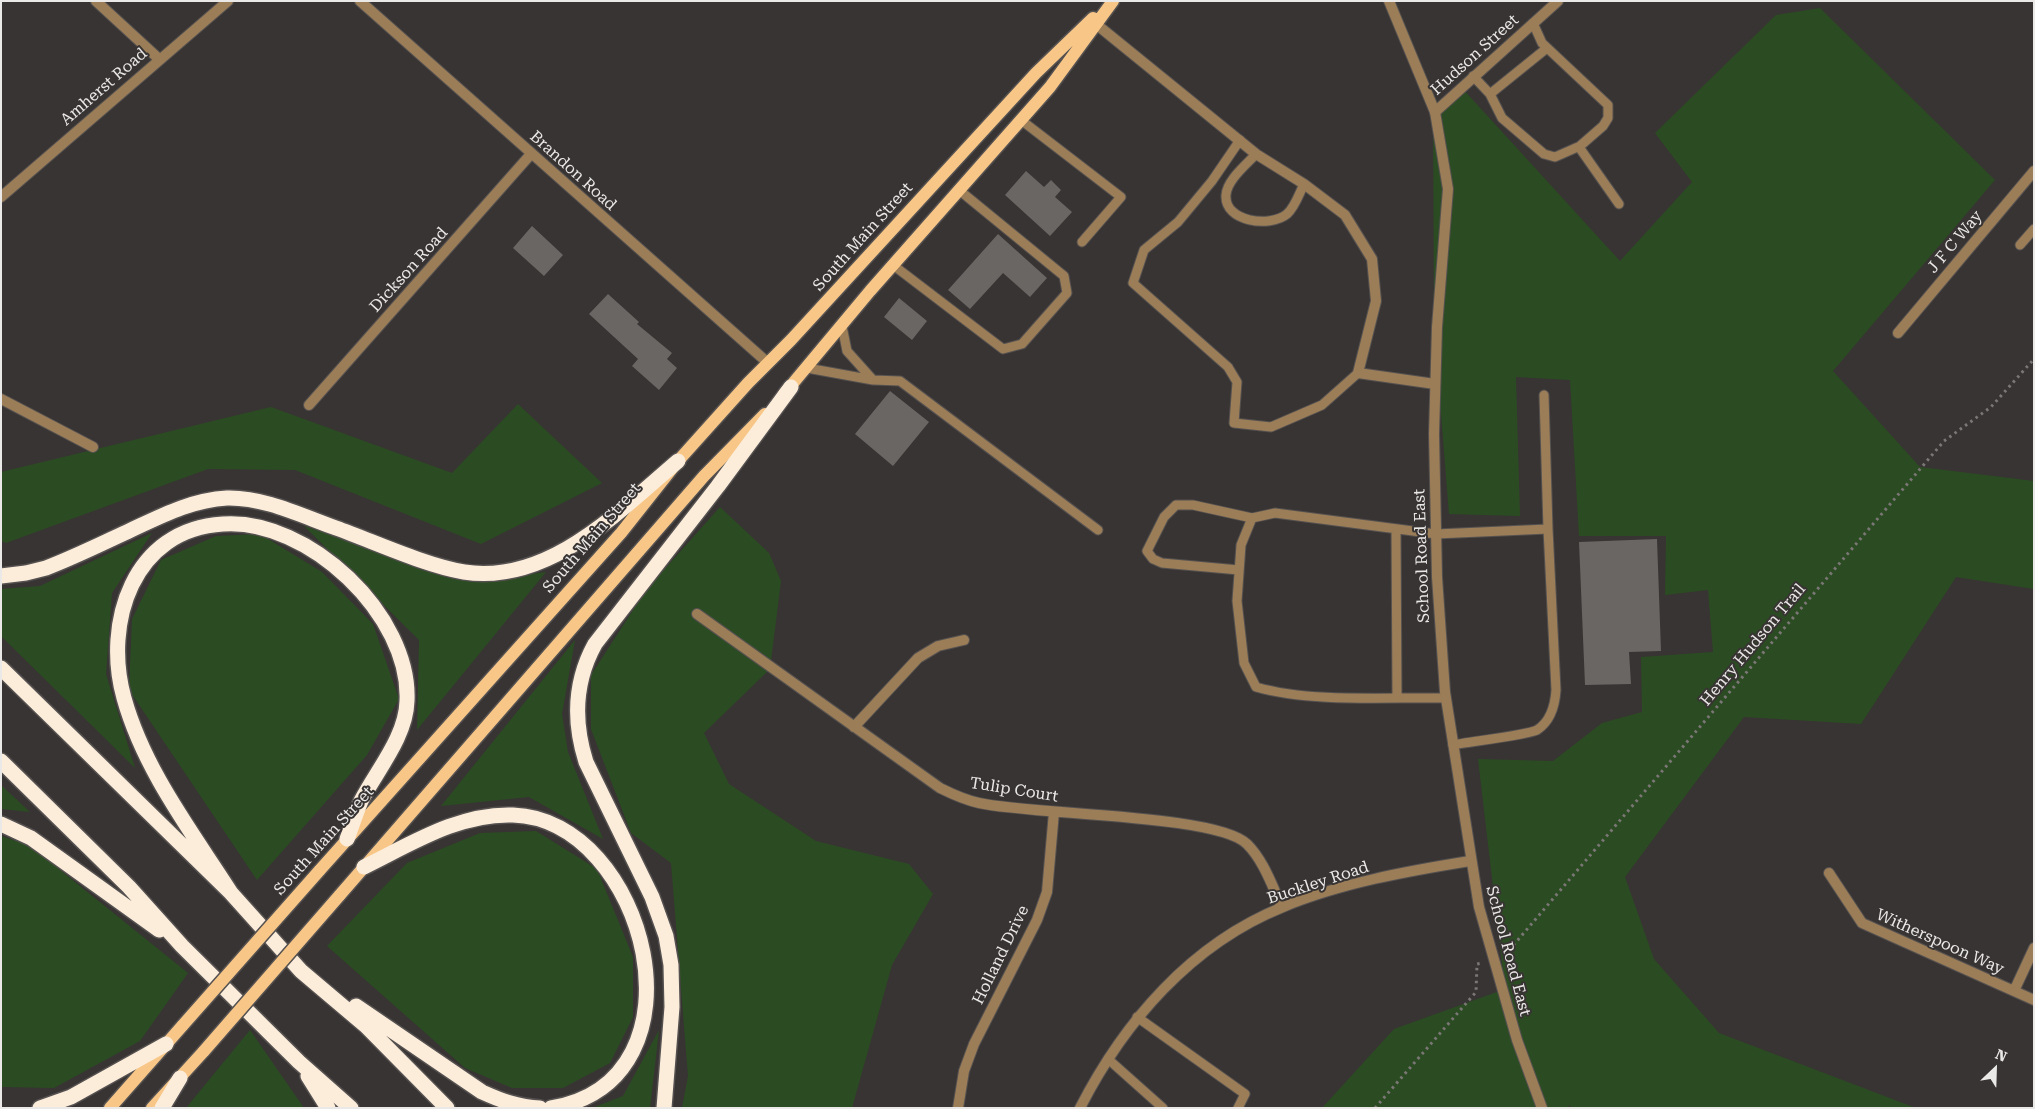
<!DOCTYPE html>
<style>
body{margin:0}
#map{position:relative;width:2035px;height:1109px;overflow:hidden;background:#383433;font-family:"Roboto Serif",serif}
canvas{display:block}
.frame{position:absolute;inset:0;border:2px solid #ebe9e8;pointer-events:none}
.north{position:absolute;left:1970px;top:1044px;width:50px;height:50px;-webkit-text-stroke:4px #383433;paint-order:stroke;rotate:24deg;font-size:14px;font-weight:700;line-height:20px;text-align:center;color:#ebe9e8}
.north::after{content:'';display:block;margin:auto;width:18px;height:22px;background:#ebe9e8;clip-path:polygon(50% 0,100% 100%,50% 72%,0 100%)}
</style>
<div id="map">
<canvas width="2035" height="1109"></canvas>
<div class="frame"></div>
<div class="north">N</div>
</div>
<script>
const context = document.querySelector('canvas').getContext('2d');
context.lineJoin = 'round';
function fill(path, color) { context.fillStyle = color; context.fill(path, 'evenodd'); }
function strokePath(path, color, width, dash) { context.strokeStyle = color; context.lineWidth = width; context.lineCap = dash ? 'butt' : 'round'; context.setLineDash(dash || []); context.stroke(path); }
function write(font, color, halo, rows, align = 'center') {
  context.font = font + ' "Roboto Serif",serif'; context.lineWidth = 4; context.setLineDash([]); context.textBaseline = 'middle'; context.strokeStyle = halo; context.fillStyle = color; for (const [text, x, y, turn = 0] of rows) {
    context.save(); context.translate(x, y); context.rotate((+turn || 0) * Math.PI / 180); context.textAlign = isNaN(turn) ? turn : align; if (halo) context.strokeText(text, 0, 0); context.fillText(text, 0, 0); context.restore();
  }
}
fill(new Path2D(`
 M 1820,8 L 1995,180 L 1833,371 L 1920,467 L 2034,481 L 2034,589 L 1956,577 L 1861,724 L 1744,717 L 1625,877 L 1654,959 L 1719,1033 L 1916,1108 L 1571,1108 L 1570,1105 L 1567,1108 L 1322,1108 L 1394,1029 L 1505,989 L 1478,759 L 1553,761 L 1602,723 L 1642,712 L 1641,657 L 1713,652 L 1708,590 L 1665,595 L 1666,536 L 1579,536 L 1570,380 L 1516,377 L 1520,516 L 1449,514 L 1434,325 L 1433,104 L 1462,88 L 1620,261 L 1692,182 L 1655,133 L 1776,15 Z
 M 518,404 L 602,483 L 481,544 L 295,470 L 208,469 L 6,543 L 1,541 L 1,472 L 271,407 L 452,473 Z
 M 720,507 L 769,553 L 781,581 L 770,669 L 704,733 L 729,784 L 816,841 L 909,864 L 933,894 L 892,965 L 852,1108 L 682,1108 L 688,1076 L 671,863 L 631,833 L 591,729 L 591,675 L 646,590 Z
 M 304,526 L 471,582 L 546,572 L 417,730 L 419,640 Z
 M 152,533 L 112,593 L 106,674 L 135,768 L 1,636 L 1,589 L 40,586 Z
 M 260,534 L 322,572 L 373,624 L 399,699 L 367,755 L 257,880 L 129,690 L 132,619 L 161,560 L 216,536 Z
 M 575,640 L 562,714 L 568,752 L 603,839 L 529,797 L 441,806 Z
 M 1,785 L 30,812 L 1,809 Z
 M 536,831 L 597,869 L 633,957 L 633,1017 L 610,1063 L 563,1088 L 512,1088 L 465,1068 L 327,946 L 407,863 L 480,833 Z
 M 1,836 L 29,845 L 188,973 L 140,1041 L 54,1088 L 1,1087 Z
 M 250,1030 L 304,1108 L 186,1108 Z
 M 659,1030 L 650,1108 L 592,1108 L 623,1096 Z`), '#2b4c22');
fill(new Path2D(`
 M 1026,171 L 1044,187 L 1051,180 L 1061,190 L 1055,197 L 1072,212 L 1050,236 L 1005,195 Z
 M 532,226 L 563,255 L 544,276 L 513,248 Z
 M 998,234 L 1047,278 L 1030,297 L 1003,273 L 970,309 L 948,290 Z
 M 608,294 L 639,322 L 637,324 L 672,353 L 667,359 L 677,368 L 659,390 L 632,366 L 638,359 L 589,314 Z
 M 899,298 L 927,321 L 912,340 L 884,317 Z
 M 890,391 L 929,422 L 893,466 L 855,434 Z
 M 1657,539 L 1661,651 L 1629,652 L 1631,684 L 1585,685 L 1579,542 Z`), '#696664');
const service = new Path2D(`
 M 1473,76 L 1490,94 L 1502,118 L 1544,154 L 1555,157 L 1580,146 L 1603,126 L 1608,118 L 1608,105 L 1542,43 L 1533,23
 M 1490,94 L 1547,48
 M 1021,120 L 1121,197 L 1082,242
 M 1240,140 L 1212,181 L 1178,222 L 1144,250 L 1133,283 L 1228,367 L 1237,382 L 1234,423 L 1271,427 L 1322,405 L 1358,373
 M 1579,147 L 1619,204
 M 1256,154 C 1246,165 1227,180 1226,195 C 1224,222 1270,228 1287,214 C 1295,207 1299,194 1304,184
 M 2020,245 L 2034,229
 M 893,265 L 1003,349 L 1022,344 L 1067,293 L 1064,276 L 959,190
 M 807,368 L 873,380 L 847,351 L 842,326
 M 873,380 L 900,381 L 1098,530
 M 1544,395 L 1548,529
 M 1396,529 L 1397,697
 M 1239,570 L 1162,563 L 1153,559 L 1147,551 L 1164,517 L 1176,505 L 1193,505 L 1252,518
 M 1446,698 C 1388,697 1311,703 1256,687 L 1244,663 L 1237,601 L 1241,545 L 1252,518 L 1275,513 L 1436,534 L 1548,529 L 1556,690 C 1555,706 1551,721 1537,730 C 1528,735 1467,742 1453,745
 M 1137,1017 L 1245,1094 L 1238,1108
 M 1108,1059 L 1163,1108`);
const minor = new Path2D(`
 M 96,1 L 159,59
 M 360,1 L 768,363
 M 1096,24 L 1256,154 L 1304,184 L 1345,215 L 1372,259 L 1376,301 L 1358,373 L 1435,384
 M 1435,112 L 1558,1
 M 1,197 L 228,1
 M 1898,333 L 2034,171
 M 1,399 L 93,447
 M 309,405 L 531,154
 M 697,614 L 940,788 C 952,794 965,800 979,803 C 1031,815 1217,814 1247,844 C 1264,861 1272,886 1282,907
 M 854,727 L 918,658 L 938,646 L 964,640
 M 1829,873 L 1862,923 L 2034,1000
 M 2014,991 L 2034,948
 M 958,1108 L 964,1071 L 974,1044 L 1037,920 L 1047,892 L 1054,812
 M 1080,1108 C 1124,1022 1191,944 1283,907 C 1341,883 1408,871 1470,861`);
const tertiary = new Path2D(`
 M 1389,1 L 1435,112 L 1448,189 L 1437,327 L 1434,434 L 1437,577 L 1445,692 L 1479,907 L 1517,1040 L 1542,1108`);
const primary = new Path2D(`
 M 784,394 L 870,291 L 1050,87 L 1113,1
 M 319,871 L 621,533 L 678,461 L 748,383 L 791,340 L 1036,73 L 1093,18
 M 339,896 L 704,476 L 765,414
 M 110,1108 L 183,1025
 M 152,1108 L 204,1051`);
const motorway = new Path2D(`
 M 1,576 L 26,573 L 46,568 C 75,557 103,543 131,530 C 163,515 192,500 227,498 C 264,497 302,516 336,528 C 375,542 424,565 464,572 C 549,585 619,511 678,461
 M 1,668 L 231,893 L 301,971 L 366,1026 L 447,1108
 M 1,761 L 129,887 L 182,946 L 299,1062 L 351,1108
 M 1,824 L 31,838 L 159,930
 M 364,867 C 411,844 459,813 513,815 C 646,819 714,1081 551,1108
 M 231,893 C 192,832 144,770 124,698 C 103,623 133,529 223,524 C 308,518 411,615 407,701 C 406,737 377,770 361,801 C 356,813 352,826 347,839
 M 356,1006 L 482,1092 C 502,1101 518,1107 540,1108
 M 308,1076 L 328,1108
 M 40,1108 L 71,1097 L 166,1044
 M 162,1108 L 180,1078
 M 664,1108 L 672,1007 L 671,965 L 666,936 L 652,897 L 586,762 C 573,721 574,682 595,644 L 718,486 L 791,387`);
strokePath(service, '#555150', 11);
strokePath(minor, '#555150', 12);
strokePath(tertiary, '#555150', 12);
strokePath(primary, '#555150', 15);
strokePath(motorway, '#555150', 18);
strokePath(new Path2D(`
 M 1505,955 L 1944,441 L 1991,407 L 2034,359
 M 1375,1108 L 1476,992 L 1477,964 L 1482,963`), '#7b7776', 3, [2.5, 4]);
strokePath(service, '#9b7d57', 9);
strokePath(minor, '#9b7d57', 10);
strokePath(tertiary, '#9b7d57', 10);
strokePath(primary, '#f8c788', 12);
strokePath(motorway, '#fceddb', 15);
const primaryBridge = new Path2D(`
 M 183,1025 L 319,871
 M 204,1051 L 339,896`);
strokePath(primaryBridge, '#555150', 15, []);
strokePath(primaryBridge, '#f8c788', 12);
write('16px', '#ebe9e8', '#383433', [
 ["Hudson Street",1475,55,-42],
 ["Amherst Road",104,87,-41],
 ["Brandon Road",573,171,42],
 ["South Main Street",863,237,-48],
 ["J F C Way",1955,242,-50],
 ["Dickson Road",409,270,-48],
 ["South Main Street",592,538,-49],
 ["School Road East",1422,556,-92],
 ["Henry Hudson Trail",1753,645,-50],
 ["Tulip Court",1014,790,9],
 ["South Main Street",324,841,-48],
 ["Buckley Road",1318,883,-18],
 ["Witherspoon Way",1940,942,24],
 ["School Road East",1508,951,75],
 ["Holland Drive",1001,955,-64]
]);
</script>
